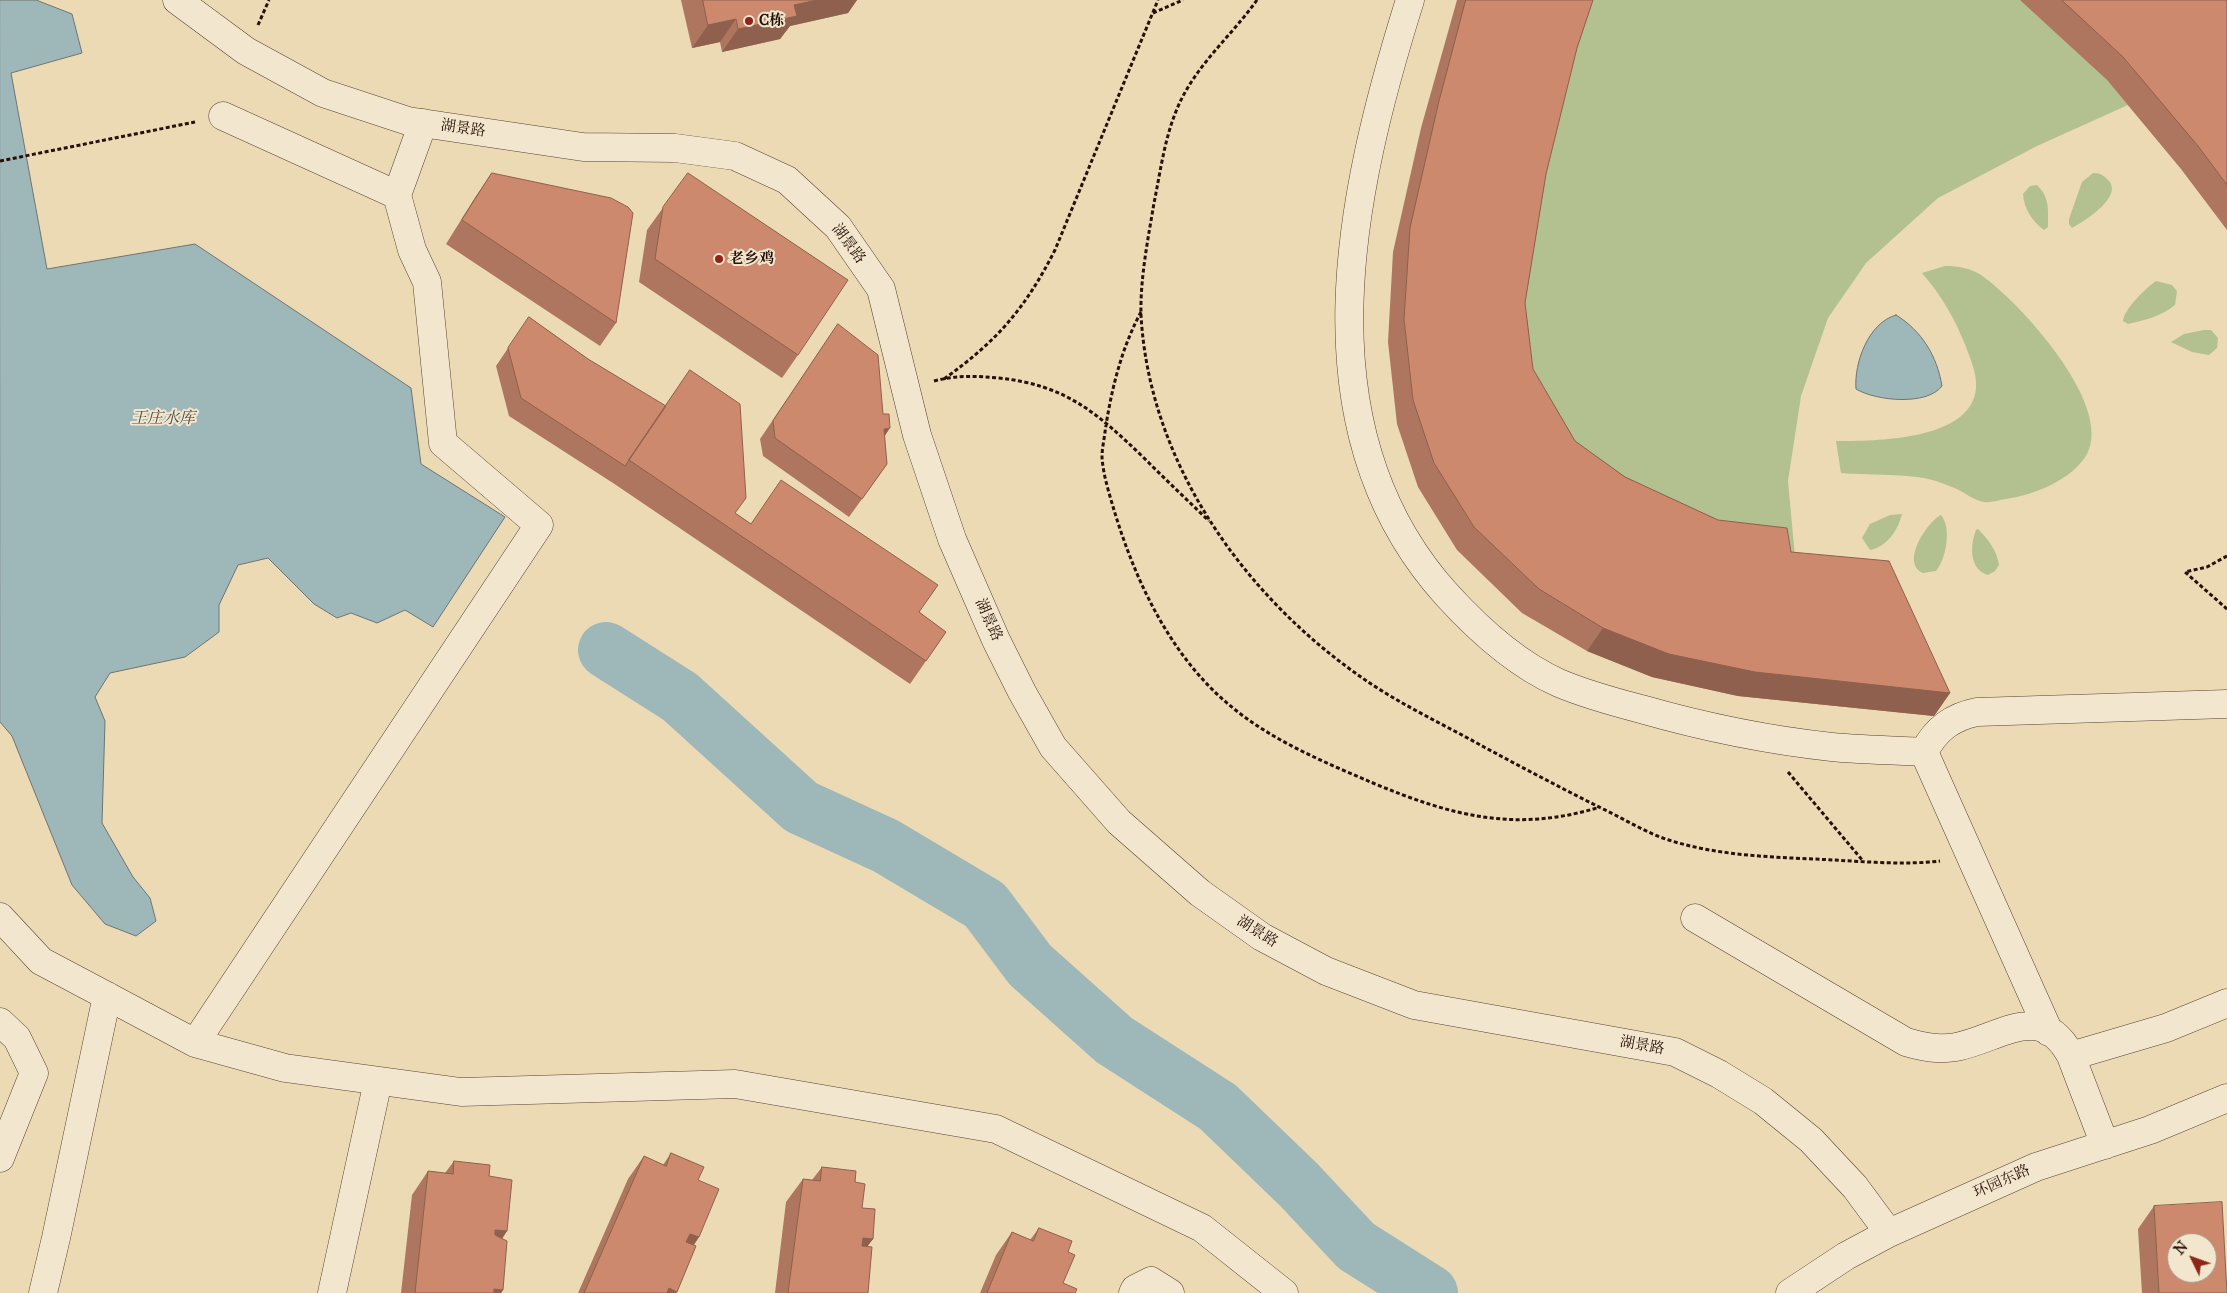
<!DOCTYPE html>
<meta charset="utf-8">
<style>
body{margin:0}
#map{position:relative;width:2227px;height:1293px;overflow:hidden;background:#ebdab4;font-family:"IM FELL Great Primer",serif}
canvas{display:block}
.north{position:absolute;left:2167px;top:1233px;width:50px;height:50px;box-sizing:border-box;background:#f2e7ce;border:1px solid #a1917e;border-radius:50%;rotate:312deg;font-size:14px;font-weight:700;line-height:20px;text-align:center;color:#281006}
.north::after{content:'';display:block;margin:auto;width:18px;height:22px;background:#8f2418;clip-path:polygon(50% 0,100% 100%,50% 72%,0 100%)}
</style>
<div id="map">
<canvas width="2227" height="1293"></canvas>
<div class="north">N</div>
</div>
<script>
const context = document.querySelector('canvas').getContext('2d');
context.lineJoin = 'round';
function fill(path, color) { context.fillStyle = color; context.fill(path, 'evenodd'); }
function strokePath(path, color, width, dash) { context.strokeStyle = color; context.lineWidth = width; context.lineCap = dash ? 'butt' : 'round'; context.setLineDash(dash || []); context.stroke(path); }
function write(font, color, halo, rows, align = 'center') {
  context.font = font + ' "IM FELL Great Primer","Noto Serif SC",serif'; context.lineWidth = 4; context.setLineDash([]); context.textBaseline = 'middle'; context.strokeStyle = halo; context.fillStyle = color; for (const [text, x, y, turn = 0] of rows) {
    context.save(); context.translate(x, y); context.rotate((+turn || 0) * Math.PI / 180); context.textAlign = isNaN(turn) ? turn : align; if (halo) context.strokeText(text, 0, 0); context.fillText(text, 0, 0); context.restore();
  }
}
fill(new Path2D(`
 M 1585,0 L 2022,0 L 2107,80 L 2128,105 L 2037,146 L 1938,198 L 1866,263 L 1828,318 L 1801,396 L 1788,481 L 1795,557 L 1559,464 L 1509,327 Z
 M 2093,173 C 2099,173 2102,174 2107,179 C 2126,195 2085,221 2072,228 L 2069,224 L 2069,219 L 2082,182 Z
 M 2037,185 C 2050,198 2048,209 2048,227 L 2044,230 C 2032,221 2024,209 2023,194 L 2030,186 Z
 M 1945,266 C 1958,266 1970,268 1981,275 C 2019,301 2114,405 2087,454 C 2072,480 2034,495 2006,499 C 1999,500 1991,503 1984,502 C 1975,501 1965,493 1957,489 C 1947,485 1935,480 1924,478 C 1898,474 1869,475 1841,473 L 1836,441 C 1874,441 1972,441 1976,388 C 1977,374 1971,360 1966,347 C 1955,319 1942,296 1922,273 Z
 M 2156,281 L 2172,285 L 2177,291 L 2175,305 C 2162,316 2145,320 2128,324 L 2123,321 C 2124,309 2146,288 2156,281 Z
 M 2204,330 L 2211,330 L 2218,338 L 2217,348 L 2209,355 L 2192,352 L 2171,342 L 2184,334 Z
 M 1902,514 C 1898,530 1887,547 1870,550 L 1862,538 L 1870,524 L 1890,515 Z
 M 1941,515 C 1952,528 1946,559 1936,571 L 1923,573 C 1900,563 1927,522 1941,515 Z
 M 1978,529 C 1989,540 1997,551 1999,565 L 1995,571 L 1988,575 C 1969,569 1970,546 1976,530 Z`), '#b3c190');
const water = new Path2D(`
 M 0,0 L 36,0 L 72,14 L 82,53 L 11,73 L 47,269 L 195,244 L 411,388 L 421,464 L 505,517 L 433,627 L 405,610 L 377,623 L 351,613 L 337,618 L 314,604 L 268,558 L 238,565 L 219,605 L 219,632 L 185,657 L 110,673 L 95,697 L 105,721 L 102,823 L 133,877 L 150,898 L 156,921 L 136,936 L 105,924 L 72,885 L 12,736 L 0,722 Z
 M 1896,315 C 1922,331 1937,356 1942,386 C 1927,406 1876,401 1856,389 C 1854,363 1868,323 1896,315 Z`);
fill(water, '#9eb7b9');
strokePath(water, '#6f7471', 1);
strokePath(new Path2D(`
 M 606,650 L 680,697 L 801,807 L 886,846 L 985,905 L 1030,965 L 1114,1040 L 1218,1107 L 1299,1185 L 1356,1246 L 1430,1293`), '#9eb7b9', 56);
const minor = new Path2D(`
 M 177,0 L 246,51 L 323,93 L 408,121 L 583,147 L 675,148 L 735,156 L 787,180 L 838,227 L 881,289 L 917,435 L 952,539 L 996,640 L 1022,692 L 1053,747 L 1119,822 L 1200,893 L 1262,937 L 1326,971 L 1414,1005 L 1675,1052 L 1719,1074 L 1763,1101 L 1811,1140 L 1855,1187 L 1889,1233
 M 1410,0 C 1350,192 1296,428 1447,595 C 1478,629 1516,664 1559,683 C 1585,694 1614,702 1641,709 C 1704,727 1767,740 1832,747 C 1862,750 1893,750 1924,752 L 2049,1032
 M 397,195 L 423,123
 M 1924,752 C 1936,729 1952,717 1977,712 L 2227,704
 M 0,917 L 41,961 L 107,996 L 195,1043 L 285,1068 L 461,1092 L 735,1084 L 996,1129 L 1202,1228 L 1284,1293
 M 1695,918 L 1906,1042 C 1923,1047 1938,1050 1956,1047 C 1999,1039 2041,999 2071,1056 L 2105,1145
 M 0,1022 L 17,1038 L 34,1073 L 0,1158
 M 195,1043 L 539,525 L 443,443 L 427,282 L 412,250 L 397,195 L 223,116
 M 2071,1056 L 2166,1028 L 2227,1003
 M 43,1293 L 56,1238 L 107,996
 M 332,1293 L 378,1081
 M 1133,1293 L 1135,1289 L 1151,1281 L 1170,1293
 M 1790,1293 L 1846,1256 L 1889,1233 L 2036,1167 L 2150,1130 L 2227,1098`);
strokePath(minor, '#594232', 29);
strokePath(new Path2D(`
 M 1257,0 C 1230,38 1192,68 1175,114 C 1164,142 1160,174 1154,203 C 1148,239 1140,279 1141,315 C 1149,462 1243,595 1361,677 C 1399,704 1443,724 1484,747 C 1523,768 1563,789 1603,809 C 1622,818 1640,829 1660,837 C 1715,857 1777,857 1834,860 C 1869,862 1906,865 1940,861
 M 1153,13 L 1183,0
 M 258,25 L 269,0
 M 0,161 L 195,122
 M 1141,312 C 1121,349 1111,391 1105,432 C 1104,440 1102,449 1102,457 C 1103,474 1109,493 1114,510 C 1136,583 1172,659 1233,708 C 1273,741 1326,763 1373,783 C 1452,816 1516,833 1600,807
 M 944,379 C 997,341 1025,309 1055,250 L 1158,0
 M 934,381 C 956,375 977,376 999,378 C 1066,385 1097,413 1143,457 C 1165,479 1187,500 1209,521
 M 2227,556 L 2207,567 L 2185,572 L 2227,609
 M 1788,772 L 1863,861`), '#281006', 3, [4, 2.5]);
strokePath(minor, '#f2e7ce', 28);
fill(new Path2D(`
 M 681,0 L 857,0 L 848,13 L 790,26 L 780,39 L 722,52 L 720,42 L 692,48 Z
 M 1457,0 L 1593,0 L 1577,48 L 1546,174 L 1525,303 L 1533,369 L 1575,441 L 1625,477 L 1718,520 L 1791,552 L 1950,693 L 1934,716 L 1738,696 L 1652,677 L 1587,651 L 1522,613 L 1457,550 L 1418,487 L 1397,424 L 1388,342 L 1393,252 L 1421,128 Z
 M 2020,0 L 2227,0 L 2227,230 L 2181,169 L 2107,80 Z
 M 492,173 L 616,323 L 600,346 L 446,244 L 476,196 Z
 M 688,173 L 798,355 L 782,378 L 639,282 L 647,230 Z
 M 529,317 L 588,359 L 665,406 L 690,370 L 735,513 L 751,524 L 919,612 L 946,632 L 910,684 L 613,483 L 509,416 L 496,366 Z
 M 838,324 L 884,436 L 887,464 L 849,517 L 763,456 L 760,439 Z
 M 671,1153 L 698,1180 L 699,1237 L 694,1245 L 676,1293 L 578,1293 L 628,1179 L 644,1156 L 663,1165 Z
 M 454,1161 L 489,1176 L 507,1231 L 502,1239 L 503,1290 L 501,1293 L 401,1293 L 412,1195 L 428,1171 L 445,1173 Z
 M 822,1167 L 855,1182 L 862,1208 L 873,1239 L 867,1246 L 868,1293 L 775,1293 L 786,1202 L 803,1179 L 812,1180 Z
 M 2154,1206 L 2227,1293 L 2142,1293 L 2138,1229 Z
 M 1039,1228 L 1068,1252 L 1063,1283 L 1075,1293 L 980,1293 L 996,1255 L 1012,1232 L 1030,1240 Z`), '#af765f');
fill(new Path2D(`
 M 817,0 L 857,0 L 848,13 L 790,26 L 780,39 L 722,52 L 738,29 L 794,5 Z
 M 736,19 L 720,42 L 692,48 L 708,25 Z
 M 890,428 L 878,446 L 884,429 Z
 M 1603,628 L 1950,693 L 1934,716 L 1738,696 L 1652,677 L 1587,651 Z
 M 495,1230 L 507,1231 L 491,1254 Z
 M 690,1234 L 699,1237 L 683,1260 L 674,1257 Z
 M 863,1238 L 873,1239 L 856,1262 Z
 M 669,1288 L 677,1292 L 676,1293 L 665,1293 Z
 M 494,1289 L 503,1290 L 501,1293 L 491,1293 Z`), '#8f604d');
const building = new Path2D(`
 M 703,0 L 817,0 L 794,5 L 797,16 L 738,29 L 736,19 L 708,25 Z
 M 1466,0 L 1593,0 L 1577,48 L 1546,174 L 1525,303 L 1533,369 L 1575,441 L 1625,477 L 1718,520 L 1787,528 L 1791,552 L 1889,561 L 1950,693 L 1755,672 L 1669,654 L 1603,628 L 1539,589 L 1474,527 L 1434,463 L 1413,400 L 1404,319 L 1410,228 L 1438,105 Z
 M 2062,0 L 2227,0 L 2227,185 L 2198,146 L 2123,57 Z
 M 492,173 L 611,198 L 628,207 L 633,213 L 616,323 L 462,220 Z
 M 688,173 L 848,280 L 798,355 L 655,259 L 663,207 Z
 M 529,317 L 588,359 L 666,406 L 625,466 L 521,398 L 508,348 Z
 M 838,324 L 878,355 L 883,414 L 889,414 L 890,428 L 884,429 L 887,464 L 862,499 L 775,438 L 773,421 Z
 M 690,370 L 740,404 L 746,498 L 735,513 L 751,524 L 781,480 L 938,585 L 919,612 L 946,632 L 926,661 L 629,460 Z
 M 671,1153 L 704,1167 L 698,1180 L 719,1189 L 699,1237 L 690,1234 L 686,1242 L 696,1246 L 677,1292 L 669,1288 L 667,1293 L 584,1293 L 644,1156 L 666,1166 Z
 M 454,1161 L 490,1165 L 489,1176 L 512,1180 L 507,1231 L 495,1230 L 495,1235 L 507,1241 L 503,1290 L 494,1289 L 494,1293 L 415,1293 L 428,1171 L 453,1174 Z
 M 822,1167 L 856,1171 L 855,1182 L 865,1184 L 862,1208 L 875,1209 L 873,1239 L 863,1238 L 862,1246 L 872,1247 L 868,1293 L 788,1293 L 803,1179 L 820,1181 Z
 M 2222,1202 L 2227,1293 L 2159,1293 L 2154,1206 ZM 2177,1243 L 2207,1243 L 2207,1273 L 2177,1273 Z
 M 1039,1228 L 1072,1241 L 1068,1252 L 1075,1255 L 1063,1283 L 1077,1289 L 1075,1293 L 987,1293 L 1012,1232 L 1033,1241 Z`);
fill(building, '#cc896e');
strokePath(building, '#8f604d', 1);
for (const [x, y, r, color] of [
 [749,21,5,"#8f2418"],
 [719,259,5,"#8f2418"]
]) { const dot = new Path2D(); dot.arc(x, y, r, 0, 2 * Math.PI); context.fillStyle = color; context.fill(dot); strokePath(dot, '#f2e7ce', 2); }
write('bold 15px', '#281006', '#f2e7ce', [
 ["C栋",759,21],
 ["老乡鸡",729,259]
], 'left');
write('15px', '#281006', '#f2e7ce', [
 ["湖景路",463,129,8],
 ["湖景路",848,244,53],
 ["湖景路",988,620,66],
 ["湖景路",1257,932,32],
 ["湖景路",1642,1046,10],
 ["环园东路",2002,1182,-24]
]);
write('italic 16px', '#514a45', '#f2e7ce', [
 ["王庄水库",163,419]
]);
</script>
